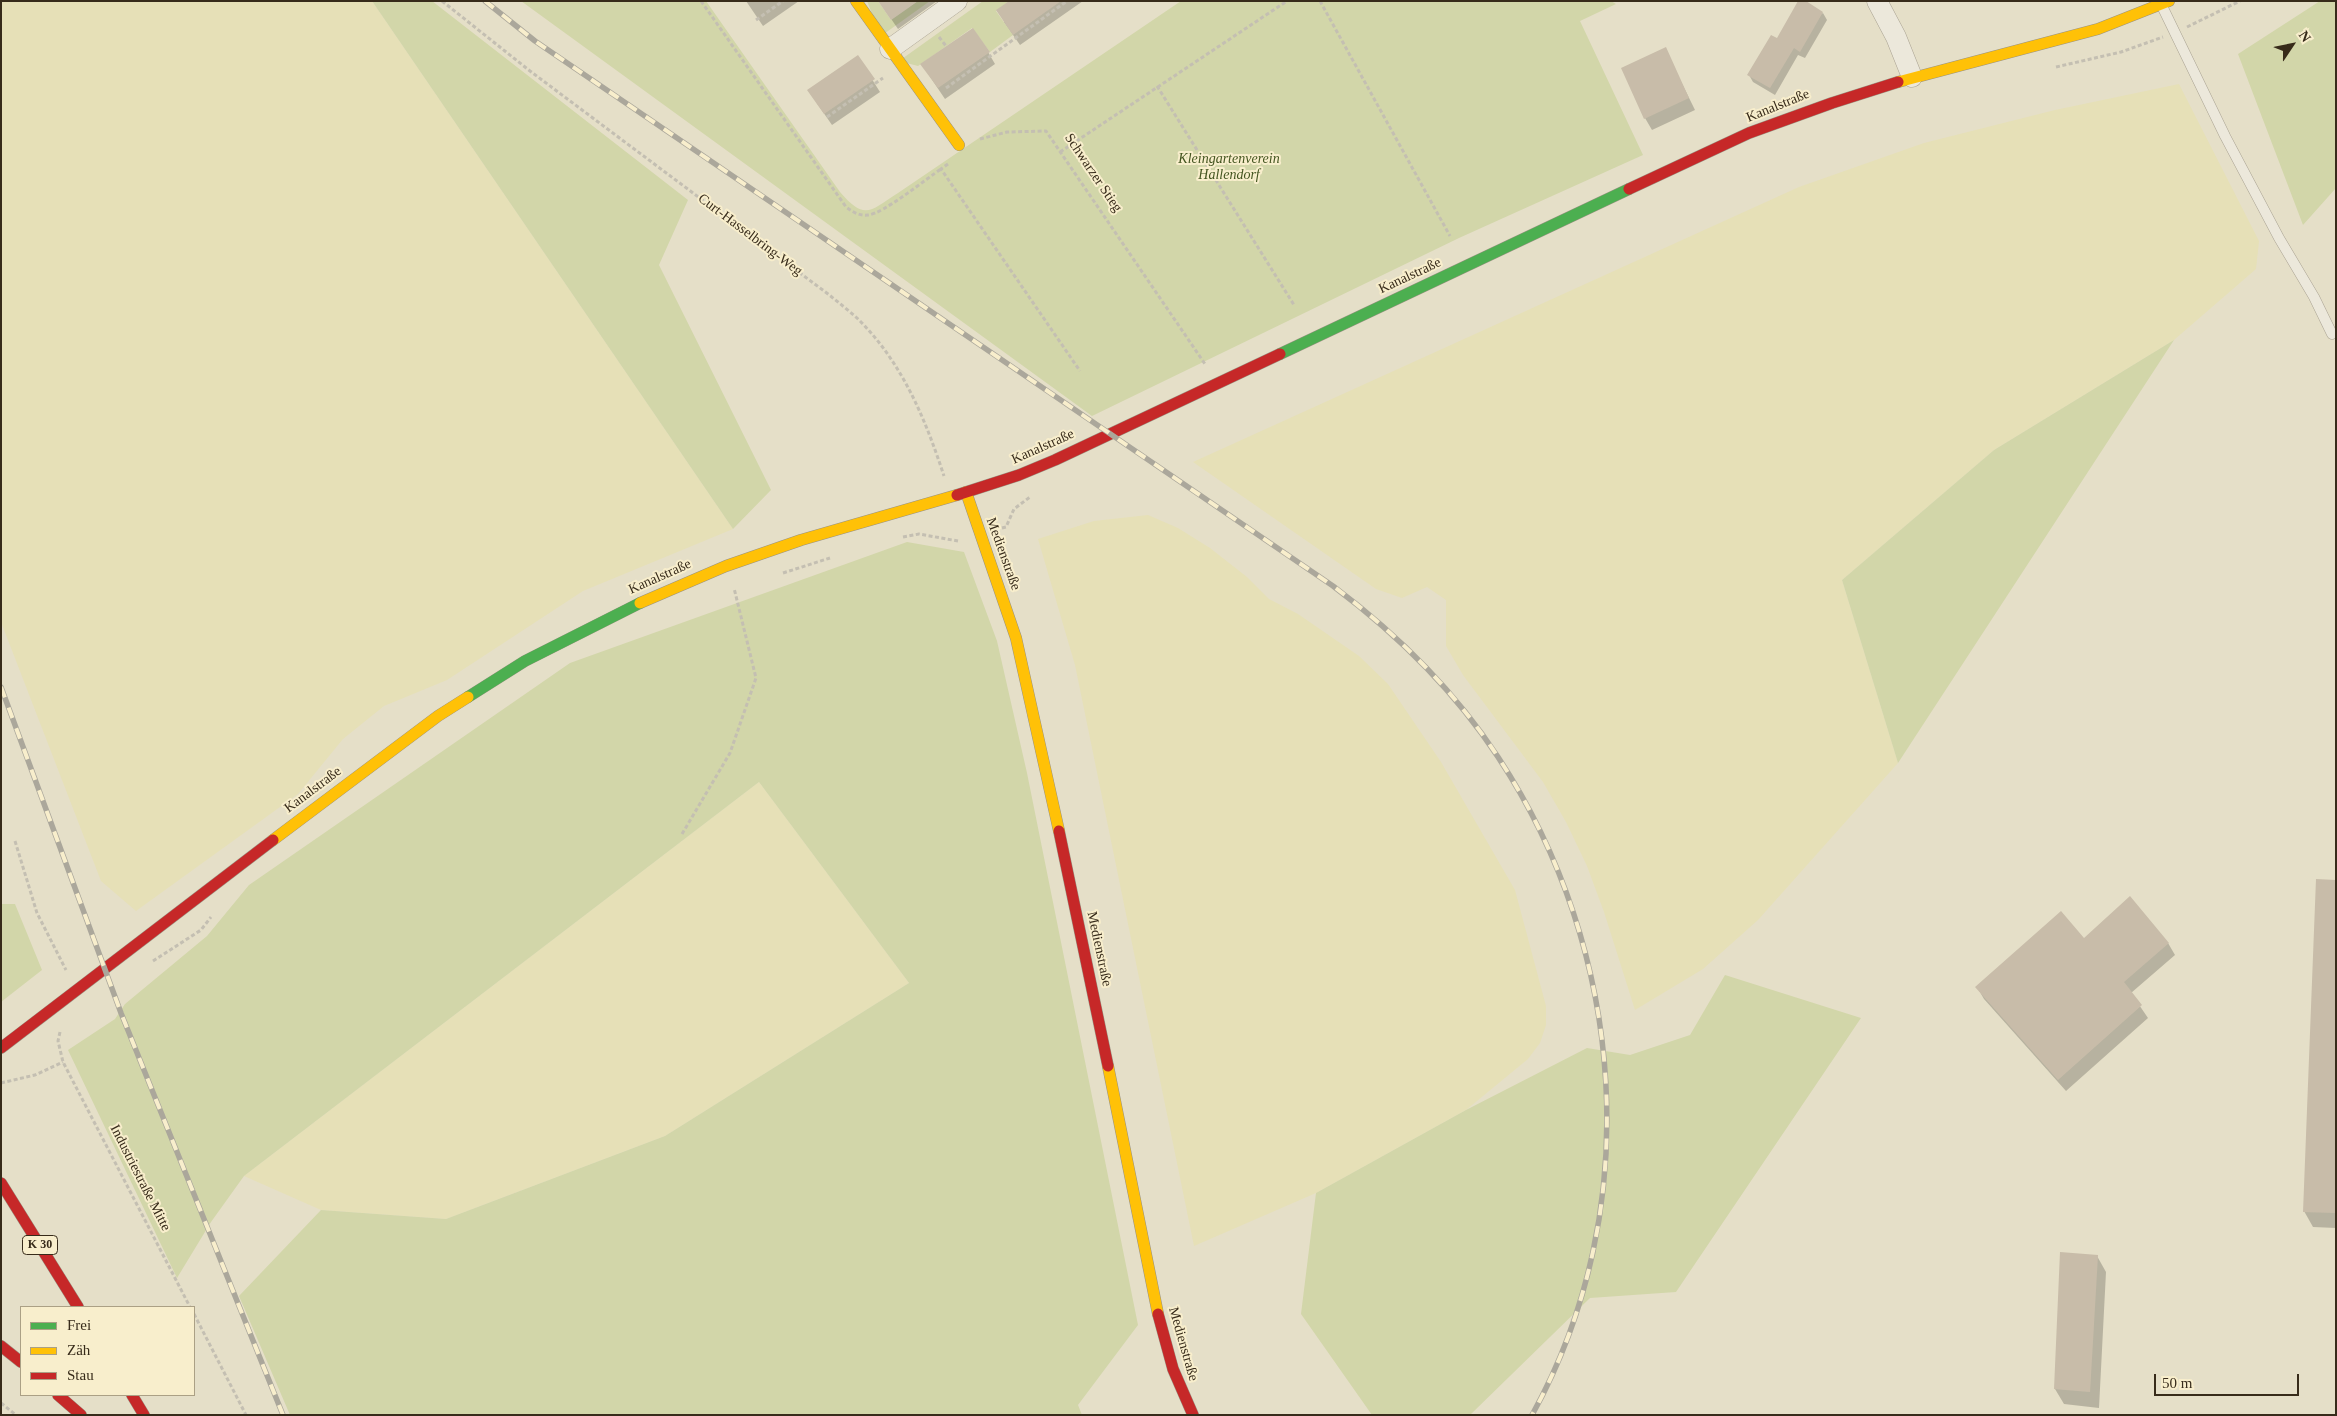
<!DOCTYPE html>
<meta charset="utf-8">
<style>
body{margin:0}
#map{position:relative;width:2337px;height:1416px;overflow:hidden;background:#e5dfc8;font-family:Georgia,serif}
canvas{display:block}
.frame{position:absolute;inset:0;border:2px solid #372b1a;pointer-events:none}
.legend{position:absolute;left:20px;top:1306px;width:175px;height:90px;box-sizing:border-box;background:#f8eecc;border:1px solid #aba085;margin:0;padding:6px 9px;list-style:none;font-size:15px;color:#372b1a}
.legend li{display:flex;align-items:center;gap:10px;height:25px}
.legend b{width:25px;border:1px solid #aba085}
.north{position:absolute;left:2267px;top:20px;width:50px;height:50px;-webkit-text-stroke:4px #f8eecc;paint-order:stroke;rotate:56deg;font-size:14px;font-weight:700;line-height:20px;text-align:center;color:#372b1a}
.north::after{content:'';display:block;margin:auto;width:18px;height:22px;background:#372b1a;clip-path:polygon(50% 0,100% 100%,50% 72%,0 100%)}
.scale{position:absolute;left:2154px;top:1374px;width:145px;height:22px;box-sizing:border-box;border:2px solid #372b1a;border-top:0;padding-left:6px;font-size:15px;line-height:18px;white-space:nowrap;color:#372b1a;-webkit-text-stroke:4px #f8eecc;paint-order:stroke}
</style>
<div id="map">
<canvas width="2337" height="1416"></canvas>
<div class="frame"></div>
<ul class="legend">
<li><b style="height:6px;background:#4caf50"></b>Frei</li>
<li><b style="height:6px;background:#ffc107"></b>Zäh</li>
<li><b style="height:6px;background:#c62828"></b>Stau</li>
</ul>
<div class="north">N</div>
<div class="scale">50 m</div>
</div>
<script>
const context = document.querySelector('canvas').getContext('2d');
context.lineJoin = 'round';
function fill(path, color) { context.fillStyle = color; context.fill(path, 'evenodd'); }
function strokePath(path, color, width, dash) { context.strokeStyle = color; context.lineWidth = width; context.lineCap = dash ? 'butt' : 'round'; context.setLineDash(dash || []); context.stroke(path); }
function write(font, color, halo, rows, align = 'center') {
  context.font = font + ' Georgia,serif'; context.lineWidth = 4; context.setLineDash([]); context.textBaseline = 'middle'; context.strokeStyle = halo; context.fillStyle = color; for (const [text, x, y, turn = 0] of rows) {
    context.save(); context.translate(x, y); context.rotate((+turn || 0) * Math.PI / 180); context.textAlign = isNaN(turn) ? turn : align; if (halo) context.strokeText(text, 0, 0); context.fillText(text, 0, 0); context.restore();
  }
}
fill(new Path2D(`
 M 1,1 L 372,1 L 733,529 L 583,591 L 447,680 L 384,706 L 343,739 L 298,794 L 136,911 L 101,881 L 1,622 Z
 M 2179,84 L 2259,241 L 2256,269 L 2174,340 L 1994,450 L 1842,580 L 1898,763 L 1758,920 L 1703,969 L 1635,1010 L 1604,912 L 1587,866 L 1566,822 L 1543,782 L 1463,675 L 1446,646 L 1446,600 L 1427,587 L 1402,598 L 1376,589 L 1193,462 L 1799,187 L 1924,143 L 2055,110 Z
 M 1148,515 L 1178,528 L 1210,548 L 1247,577 L 1269,599 L 1298,614 L 1359,656 L 1388,684 L 1441,762 L 1515,890 L 1546,1006 L 1546,1025 L 1540,1043 L 1528,1059 L 1466,1110 L 1316,1193 L 1194,1246 L 1075,665 L 1038,539 L 1094,521 Z
 M 759,782 L 909,983 L 665,1136 L 446,1219 L 321,1210 L 244,1176 Z`), '#e6e0b7');
fill(new Path2D(`
 M 372,1 L 432,1 L 688,200 L 659,265 L 771,490 L 733,529 Z
 M 521,1 L 706,1 L 840,192 C 865,221 870,211 898,193 L 1181,1 L 1611,1 L 1616,4 L 1580,21 L 1643,155 L 1459,238 L 1092,416 Z
 M 867,1 L 878,1 L 891,20 L 918,1 L 930,1 L 881,36 Z
 M 983,1 L 1009,1 L 996,11 L 1013,35 L 990,52 L 972,28 L 918,66 L 899,61 Z
 M 2320,1 L 2336,1 L 2336,188 L 2303,225 L 2238,54 Z
 M 2174,340 L 1898,763 L 1842,580 L 1994,450 Z
 M 907,542 L 964,552 L 997,641 L 1027,773 L 1138,1325 L 1078,1405 L 1082,1415 L 290,1415 L 239,1296 L 321,1210 L 446,1219 L 665,1136 L 909,983 L 759,782 L 244,1176 L 211,1222 L 177,1278 L 68,1050 L 115,1019 L 125,1004 L 207,936 L 249,885 L 570,663 Z
 M 1,904 L 15,904 L 42,970 L 1,1002 Z
 M 1725,975 L 1861,1018 L 1676,1292 L 1590,1298 L 1470,1415 L 1372,1415 L 1301,1314 L 1316,1193 L 1466,1110 L 1587,1048 L 1630,1055 L 1690,1035 Z`), '#d2d6a9');
fill(new Path2D(`
 M 746,1 L 799,1 L 763,26 Z
 M 879,1 L 937,1 L 898,29 Z
 M 1011,1 L 1083,1 L 1020,45 L 1004,22 Z
 M 1823,13 L 1827,20 L 1805,58 L 1798,55 L 1775,95 L 1753,82 L 1749,75 L 1777,40 Z
 M 1665,49 L 1695,110 L 1652,130 L 1645,118 Z
 M 988,52 L 995,64 L 945,99 L 922,65 Z
 M 858,57 L 880,92 L 832,125 L 816,102 Z
 M 2336,881 L 2336,1228 L 2313,1227 L 2304,1211 Z
 M 2084,940 L 2168,943 L 2175,955 L 2131,993 L 2148,1018 L 2066,1091 L 1984,999 L 1977,987 Z
 M 2097,1256 L 2106,1272 L 2099,1408 L 2064,1404 L 2055,1389 Z`), '#0003');
fill(new Path2D(`
 M 878,1 L 918,1 L 891,20 Z
 M 1009,1 L 1061,1 L 1013,35 L 996,10 Z
 M 1798,1 L 1806,1 L 1823,12 L 1800,52 L 1794,48 L 1770,88 L 1747,75 L 1771,35 L 1777,38 Z
 M 973,28 L 990,52 L 938,88 L 920,64 Z
 M 1666,47 L 1689,98 L 1644,119 L 1621,68 Z
 M 858,55 L 875,79 L 824,114 L 807,90 Z
 M 2316,879 L 2336,880 L 2336,1213 L 2303,1212 Z
 M 2130,896 L 2169,943 L 2124,982 L 2142,1005 L 2058,1080 L 1975,987 L 2061,911 L 2084,938 Z
 M 2060,1252 L 2098,1255 L 2090,1392 L 2054,1389 Z`), '#c8bca9');
const lane = new Path2D(`
 M 2162,6 L 2225,136 L 2279,238 L 2314,297 L 2332,334`);
const street = new Path2D(`
 M 1877,1 L 1896,37 L 1912,77
 M 890,49 L 957,1`);
const fast = new Path2D(`
 M 1280,354 L 1629,189
 M 468,697 L 525,661 L 640,603`);
const slow = new Path2D(`
 M 856,1 L 959,145
 M 1898,82 L 2098,29 L 2169,1
 M 966,492 L 1016,638 L 1059,831
 M 640,603 L 726,566 L 801,540 L 957,495
 M 273,840 L 438,716 L 468,697
 M 1108,1066 L 1158,1314`);
const jam = new Path2D(`
 M 1629,189 L 1749,133 L 1832,103 L 1898,82
 M 957,495 L 1019,475 L 1055,460 L 1280,354
 M 1059,831 L 1108,1066
 M 1,1048 L 273,840
 M 1,1183 L 78,1307
 M 1158,1314 L 1173,1369 L 1193,1415
 M 1,1346 L 21,1362
 M 58,1395 L 81,1415
 M 132,1395 L 144,1415`);
strokePath(lane, '#a9a292', 11);
strokePath(street, '#a9a292', 21);
strokePath(fast, '#999282', 12);
strokePath(slow, '#999282', 12);
strokePath(jam, '#999282', 12);
strokePath(new Path2D(`
 M 442,1 L 530,71 L 828,294 C 838,302 848,310 857,318 C 902,362 925,418 944,476
 M 701,1 L 846,207 C 853,212 859,216 868,215 C 883,214 926,179 941,169
 M 1320,1 L 1450,236
 M 756,20 L 783,1
 M 2187,27 L 2240,1
 M 939,37 L 946,46
 M 2056,67 L 2121,52 L 2163,37
 M 1157,86 L 1294,305
 M 946,88 L 1067,1
 M 827,117 L 883,78
 M 980,139 L 1007,132 L 1046,131 L 1205,364
 M 1060,152 L 1287,1
 M 948,164 L 941,169 L 1080,371
 M 1002,528 L 1006,527 L 1014,509 L 1030,497
 M 903,537 L 919,534 L 958,541
 M 783,573 L 830,558
 M 682,834 L 730,753 L 756,678 L 734,588
 M 15,841 L 37,913 L 66,970
 M 153,961 L 201,930 L 211,917
 M 60,1032 L 58,1041 L 63,1062 L 190,1307
 M 1,1083 L 35,1075 L 63,1062
 M 194,1314 L 246,1415
 M 1,1403 L 16,1415`), '#c4bfb2', 3, [4, 2.5]);
strokePath(lane, '#ece8db', 10);
strokePath(street, '#ece8db', 20);
strokePath(fast, '#4caf50', 11);
strokePath(slow, '#ffc107', 11);
strokePath(jam, '#c62828', 11);
const rail = new Path2D(`
 M 485,1 L 535,41 L 1333,586 C 1397,634 1454,690 1498,757 C 1626,951 1646,1209 1532,1415
 M 1,687 L 121,1013 L 283,1415`);
strokePath(rail, '#aba79b', 5.5);
strokePath(rail, '#f8eecc', 4, [11]);
for (const [x, y, w] of [
 [40,1245,35]
]) { const box = new Path2D(); box.roundRect(x - w / 2, y - 9.5, w, 19, 4); context.fillStyle = '#f8eecc'; context.fill(box); strokePath(box, '#372b1a', 1); }
write('bold 12px', '#372b1a', null, [
 ["K 30",40,1245]
]);
write('14px', '#372b1a', '#f8eecc', [
 ["Kanalstraße",1778,106,-22],
 ["Schwarzer Stieg",1093,173,56],
 ["Curt-Hasselbring-Weg",750,235,37],
 ["Kanalstraße",1410,276,-25],
 ["Kanalstraße",1043,447,-24],
 ["Medienstraße",1003,554,70],
 ["Kanalstraße",660,577,-24],
 ["Kanalstraße",313,790,-37],
 ["Medienstraße",1099,949,78],
 ["Industriestraße Mitte",140,1178,63],
 ["Medienstraße",1183,1344,74]
]);
write('italic 14px', '#445520', '#f8eecc', [
 ["Kleingartenverein",1229,159],
 ["Hallendorf",1229,175]
]);
</script>
